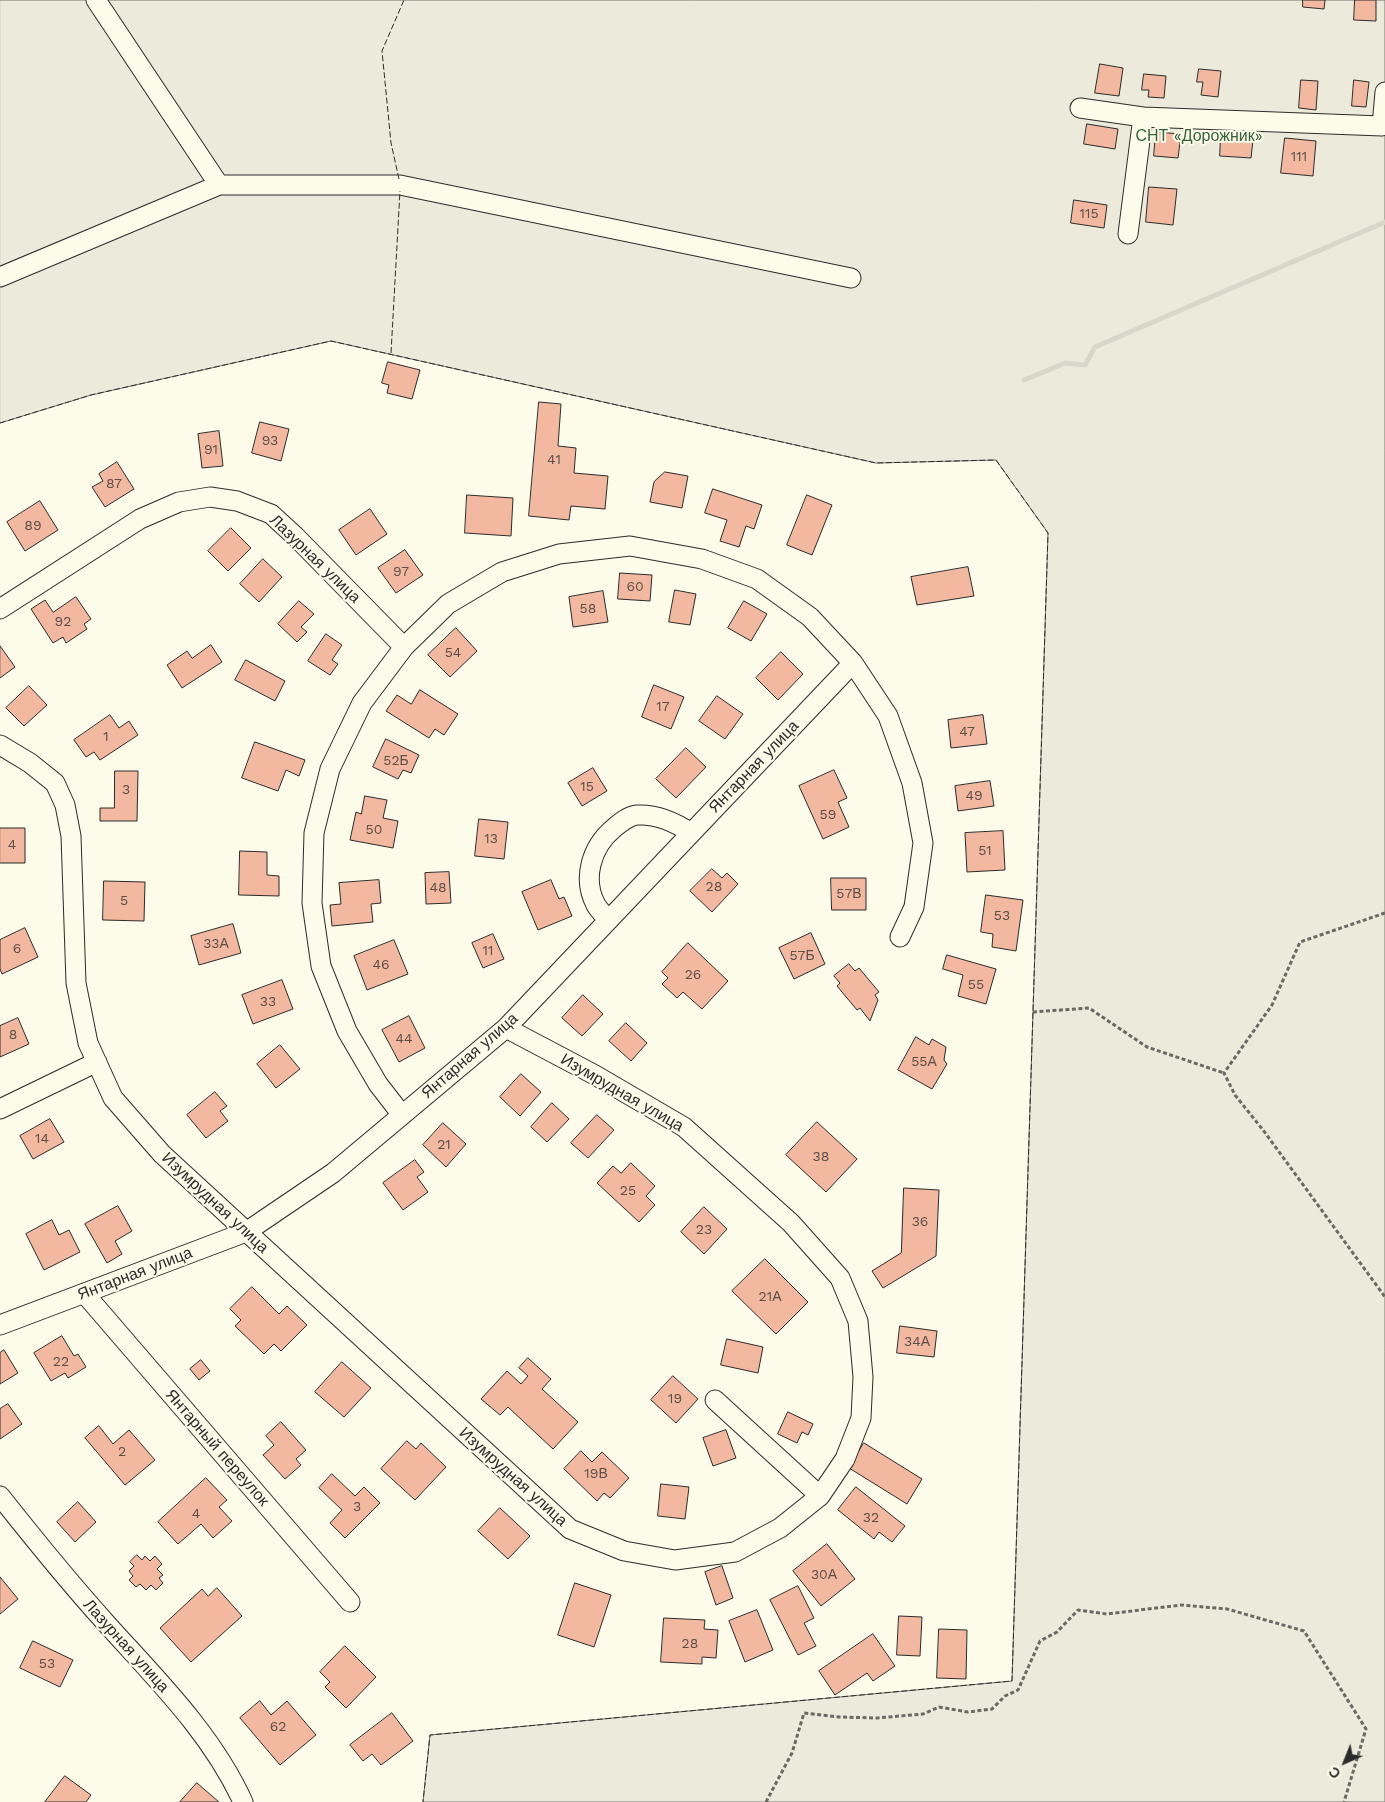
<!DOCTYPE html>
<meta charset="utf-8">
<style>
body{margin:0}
#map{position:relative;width:1385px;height:1802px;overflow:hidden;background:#fdfbea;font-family:"Work Sans",sans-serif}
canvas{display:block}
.north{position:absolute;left:1320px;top:1737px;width:50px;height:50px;-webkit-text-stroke:4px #fdfbea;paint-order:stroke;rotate:224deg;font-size:14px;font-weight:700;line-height:20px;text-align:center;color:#2b2b2b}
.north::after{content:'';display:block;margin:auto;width:18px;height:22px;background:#2b2b2b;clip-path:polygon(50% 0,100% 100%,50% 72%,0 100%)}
</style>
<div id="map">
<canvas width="1385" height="1802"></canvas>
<div class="north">С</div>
</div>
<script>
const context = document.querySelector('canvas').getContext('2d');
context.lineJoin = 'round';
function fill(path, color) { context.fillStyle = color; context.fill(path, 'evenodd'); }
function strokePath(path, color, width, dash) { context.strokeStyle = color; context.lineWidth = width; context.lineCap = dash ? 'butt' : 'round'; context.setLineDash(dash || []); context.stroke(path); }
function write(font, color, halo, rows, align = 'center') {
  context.font = font + ' "Work Sans",sans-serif'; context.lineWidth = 4; context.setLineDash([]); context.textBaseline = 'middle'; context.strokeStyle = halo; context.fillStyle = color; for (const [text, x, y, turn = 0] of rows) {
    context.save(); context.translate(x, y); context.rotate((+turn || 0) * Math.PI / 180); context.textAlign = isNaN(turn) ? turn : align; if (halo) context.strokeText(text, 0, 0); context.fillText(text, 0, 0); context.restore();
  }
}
const green = new Path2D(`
 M 0,0 L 1385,0 L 1385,1802 L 423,1802 L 430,1735 L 1012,1681 L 1048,533 L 996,460 L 876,463 L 331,341 L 91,395 L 0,423 Z`);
fill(green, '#ecebdb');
strokePath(green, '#74746e', 1);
strokePath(new Path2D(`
 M 1024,380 L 1065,363 L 1085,365 L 1095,347 L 1385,222`), '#d8d7c9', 5);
const building = new Path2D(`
 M 1303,0 L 1325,0 L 1324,9 L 1303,7 Z
 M 1355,0 L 1376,0 L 1376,21 L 1354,20 Z
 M 1100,64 L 1123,68 L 1119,96 L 1095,93 Z
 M 1199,69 L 1221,71 L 1218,97 L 1201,95 L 1203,82 L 1197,82 Z
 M 1144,74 L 1166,76 L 1164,98 L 1148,97 L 1149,90 L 1142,90 Z
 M 1301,80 L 1318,81 L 1316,110 L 1299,108 Z
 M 1354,80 L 1369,82 L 1366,107 L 1352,106 Z
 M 1087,124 L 1118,129 L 1115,149 L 1084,144 Z
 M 1156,132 L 1181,134 L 1178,158 L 1154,156 Z
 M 1221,137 L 1253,140 L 1251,158 L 1220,156 Z
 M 1285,138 L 1316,141 L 1313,176 L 1281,173 Z
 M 1149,187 L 1177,189 L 1173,225 L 1146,222 Z
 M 1074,200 L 1107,205 L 1104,228 L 1071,223 Z
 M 388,362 L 420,370 L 412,399 L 387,393 L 389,385 L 382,383 Z
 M 539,402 L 561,404 L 558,446 L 576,448 L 574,473 L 608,476 L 605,509 L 571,506 L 569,520 L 529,516 Z
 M 260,422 L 289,429 L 281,461 L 252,453 Z
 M 219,431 L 223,466 L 202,468 L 198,434 Z
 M 117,462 L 134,489 L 105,507 L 92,487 L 103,481 L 99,474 Z
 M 665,472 L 688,476 L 682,508 L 650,502 L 654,482 Z
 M 713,489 L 762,505 L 754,529 L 746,526 L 739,547 L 720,541 L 727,520 L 705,513 Z
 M 467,495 L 513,498 L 511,536 L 465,533 Z
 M 807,495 L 832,505 L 812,555 L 787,545 Z
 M 40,501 L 58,530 L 25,551 L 7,522 Z
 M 370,509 L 387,534 L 356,555 L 339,530 Z
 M 231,528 L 251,548 L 228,571 L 208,551 Z
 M 405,550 L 423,575 L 396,593 L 378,568 Z
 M 263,559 L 282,577 L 259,602 L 240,584 Z
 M 968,567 L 974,596 L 917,605 L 911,577 Z
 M 620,573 L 652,575 L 650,601 L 618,599 Z
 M 675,590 L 696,594 L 690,625 L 669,622 Z
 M 603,591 L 608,622 L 573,627 L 569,597 Z
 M 76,597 L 91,619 L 84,624 L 87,629 L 66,643 L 63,637 L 53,643 L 31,609 L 45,600 L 53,612 Z
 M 299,601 L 314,614 L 301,627 L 307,632 L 297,642 L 278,624 Z
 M 744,601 L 767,614 L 751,641 L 728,628 Z
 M 456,628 L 477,651 L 450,677 L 428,655 Z
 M 326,634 L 342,645 L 332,660 L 338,664 L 330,675 L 308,661 Z
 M 211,645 L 222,662 L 182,688 L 167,665 L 187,651 L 192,658 Z
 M 0,646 L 15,667 L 0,678 Z
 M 781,652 L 803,674 L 778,700 L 756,678 Z
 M 246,660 L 285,681 L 275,701 L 235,680 Z
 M 654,685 L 684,697 L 671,729 L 642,717 Z
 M 29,686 L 47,705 L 24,726 L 6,708 Z
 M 420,690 L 458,714 L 444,735 L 435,729 L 429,738 L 386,711 L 397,695 L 411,704 Z
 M 717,696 L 743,714 L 725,739 L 699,721 Z
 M 110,715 L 119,728 L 129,721 L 138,735 L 100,760 L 94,752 L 86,757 L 74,740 Z
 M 983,715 L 987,744 L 951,748 L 948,720 Z
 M 386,739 L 419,755 L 411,773 L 403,770 L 398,779 L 373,767 Z
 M 255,742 L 305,760 L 299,776 L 286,770 L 278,791 L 242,778 Z
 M 686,748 L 706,767 L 676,798 L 656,779 Z
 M 593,768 L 607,791 L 582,806 L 568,783 Z
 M 834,770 L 847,798 L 838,802 L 849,827 L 823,839 L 799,786 Z
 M 115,771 L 138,771 L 137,821 L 100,821 L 100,808 L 114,808 Z
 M 990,781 L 994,806 L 958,811 L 955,786 Z
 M 365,796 L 387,800 L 383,818 L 398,821 L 393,848 L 350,840 L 356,812 L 361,814 Z
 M 479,819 L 508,822 L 504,859 L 475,856 Z
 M 0,828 L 25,828 L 25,863 L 0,863 Z
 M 1003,831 L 1005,870 L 967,872 L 965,833 Z
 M 240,851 L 267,852 L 267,875 L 279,876 L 279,896 L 239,895 Z
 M 712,869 L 722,878 L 727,873 L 738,884 L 712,912 L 690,891 Z
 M 449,872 L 451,903 L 426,904 L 425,873 Z
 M 831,878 L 866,878 L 866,910 L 832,910 Z
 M 379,880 L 381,903 L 371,904 L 373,922 L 332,926 L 330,905 L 341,904 L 339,883 Z
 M 551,880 L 559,899 L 564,897 L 572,916 L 538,930 L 522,892 Z
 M 104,881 L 145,882 L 144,921 L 103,920 Z
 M 986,895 L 1023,900 L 1016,951 L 992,947 L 993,934 L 981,932 Z
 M 233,924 L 241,953 L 199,965 L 191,936 Z
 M 25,928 L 38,957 L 2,974 L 0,969 L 0,940 Z
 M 811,933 L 825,964 L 794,979 L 779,948 Z
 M 493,934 L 504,959 L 483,968 L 472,943 Z
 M 394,940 L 408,974 L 367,990 L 354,956 Z
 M 688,943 L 728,981 L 702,1009 L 683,992 L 677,998 L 662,984 L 668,978 L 662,972 Z
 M 947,955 L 996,969 L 986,1004 L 958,996 L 963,975 L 943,969 Z
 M 849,964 L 855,971 L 859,968 L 879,992 L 875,995 L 878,1000 L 870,1021 L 860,1008 L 857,1010 L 837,986 L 840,983 L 834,976 Z
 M 282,980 L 293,1009 L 253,1024 L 242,995 Z
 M 583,995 L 603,1014 L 582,1036 L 562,1018 Z
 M 409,1016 L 425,1048 L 399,1062 L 382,1030 Z
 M 18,1018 L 29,1044 L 0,1057 L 0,1026 Z
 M 626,1023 L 647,1043 L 631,1061 L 609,1041 Z
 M 916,1037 L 929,1045 L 932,1039 L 946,1047 L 944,1060 L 947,1064 L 932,1089 L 898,1070 Z
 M 280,1045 L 300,1069 L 276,1088 L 257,1064 Z
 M 521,1074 L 541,1092 L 520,1116 L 500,1097 Z
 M 215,1092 L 227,1106 L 220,1111 L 228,1121 L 206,1138 L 187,1115 Z
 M 552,1103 L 569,1119 L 547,1142 L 531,1127 Z
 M 597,1115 L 614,1130 L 588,1158 L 571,1143 Z
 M 50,1119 L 64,1142 L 33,1159 L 20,1136 Z
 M 817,1122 L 857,1159 L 826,1192 L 786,1155 Z
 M 443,1123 L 466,1144 L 446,1167 L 423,1145 Z
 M 415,1160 L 424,1172 L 417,1177 L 428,1192 L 403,1210 L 383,1183 Z
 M 631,1163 L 655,1186 L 646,1196 L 655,1205 L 639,1222 L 597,1183 L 613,1166 L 621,1173 Z
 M 904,1188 L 939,1190 L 936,1256 L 883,1288 L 872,1271 L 901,1253 Z
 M 118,1206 L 132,1231 L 115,1241 L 122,1254 L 107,1263 L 85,1224 Z
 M 704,1207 L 727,1229 L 704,1254 L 681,1232 Z
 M 52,1220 L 59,1235 L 69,1230 L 80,1252 L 44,1270 L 26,1234 Z
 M 765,1259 L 808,1302 L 776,1334 L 732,1291 Z
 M 252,1287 L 279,1314 L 287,1306 L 307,1325 L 281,1351 L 274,1344 L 264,1354 L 235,1326 L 241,1320 L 230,1309 Z
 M 900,1326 L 937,1331 L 934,1357 L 897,1353 Z
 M 62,1336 L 74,1356 L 78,1354 L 86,1367 L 68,1378 L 65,1373 L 51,1381 L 34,1353 Z
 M 727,1339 L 763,1347 L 758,1373 L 721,1365 Z
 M 4,1350 L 18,1373 L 0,1384 L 0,1353 Z
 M 528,1358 L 551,1379 L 542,1389 L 578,1422 L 553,1449 L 508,1407 L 500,1415 L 481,1399 L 507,1371 L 521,1384 L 528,1376 L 519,1368 Z
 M 201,1360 L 210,1371 L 199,1380 L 190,1369 Z
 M 342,1362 L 371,1388 L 344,1417 L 315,1392 Z
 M 673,1376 L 698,1399 L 676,1423 L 651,1400 Z
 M 8,1404 L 22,1424 L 0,1439 L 0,1409 Z
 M 788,1412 L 813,1424 L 808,1435 L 802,1432 L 797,1443 L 778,1434 Z
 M 281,1422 L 306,1450 L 296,1459 L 301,1465 L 285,1479 L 263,1455 L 274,1445 L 266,1436 Z
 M 99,1426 L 113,1444 L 129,1430 L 155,1460 L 125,1485 L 85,1438 Z
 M 726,1430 L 736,1458 L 713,1466 L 703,1438 Z
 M 407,1441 L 416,1449 L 421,1443 L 446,1467 L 415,1500 L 381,1469 Z
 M 864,1443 L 922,1479 L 907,1504 L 849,1468 Z
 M 581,1451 L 592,1462 L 602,1452 L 629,1478 L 610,1498 L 604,1493 L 597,1501 L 564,1469 Z
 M 332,1474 L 355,1496 L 364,1487 L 380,1503 L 345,1538 L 330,1523 L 342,1510 L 319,1488 Z
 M 206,1478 L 227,1500 L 219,1507 L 232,1521 L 213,1538 L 201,1524 L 178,1544 L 158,1522 Z
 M 661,1484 L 689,1487 L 685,1519 L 658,1516 Z
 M 856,1487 L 905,1526 L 892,1542 L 879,1532 L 874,1539 L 838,1510 Z
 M 78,1502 L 96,1522 L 75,1542 L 57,1522 Z
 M 500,1508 L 530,1536 L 508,1559 L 478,1531 Z
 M 827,1544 L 855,1579 L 821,1606 L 793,1571 Z
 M 137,1555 L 142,1560 L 145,1556 L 150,1561 L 155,1556 L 162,1564 L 157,1569 L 163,1575 L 159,1578 L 163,1583 L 156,1590 L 151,1585 L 146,1590 L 140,1584 L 136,1587 L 129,1580 L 133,1576 L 129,1571 L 134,1566 L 130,1562 Z
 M 722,1566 L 733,1598 L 716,1605 L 705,1572 Z
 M 0,1577 L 18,1599 L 0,1614 Z
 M 575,1583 L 611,1595 L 594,1647 L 558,1635 Z
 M 798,1586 L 814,1618 L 804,1623 L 816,1646 L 798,1655 L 770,1600 Z
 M 217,1588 L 242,1616 L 191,1662 L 160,1628 L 202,1589 L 208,1596 Z
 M 757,1610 L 773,1650 L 745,1662 L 729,1621 Z
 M 899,1616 L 922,1617 L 920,1656 L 897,1655 Z
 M 664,1618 L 705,1620 L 704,1629 L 718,1630 L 716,1658 L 702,1657 L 702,1664 L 661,1662 Z
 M 939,1629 L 967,1630 L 966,1679 L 937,1678 Z
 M 873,1634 L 895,1666 L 873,1681 L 867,1673 L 835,1695 L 819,1671 Z
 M 33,1641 L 73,1660 L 60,1687 L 20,1668 Z
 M 345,1646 L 376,1677 L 346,1708 L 325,1687 L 330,1682 L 320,1672 Z
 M 260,1701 L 271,1715 L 287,1701 L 316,1735 L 280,1765 L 240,1718 Z
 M 392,1713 L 413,1741 L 381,1765 L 372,1754 L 363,1761 L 350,1745 Z
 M 65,1776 L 91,1795 L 86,1802 L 45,1802 Z
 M 197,1783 L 219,1802 L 180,1802 Z`);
fill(building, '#f2b8a0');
strokePath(building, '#2b2b2b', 1);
const minor = new Path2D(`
 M 96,0 L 219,185 L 400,185 L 851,278
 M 1080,108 L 1143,117
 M 1128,234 L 1143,117 L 1382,126 L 1385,92
 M 0,277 L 219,185
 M 0,609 L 140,519 L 179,502 L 210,497 L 237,501 L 271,514 L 295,536 L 404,647
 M 0,745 L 30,763 L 55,783 L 65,805 L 71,836 L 76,983 L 88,1043 L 113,1098 L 162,1154 L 570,1529 L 624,1551 L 675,1560 L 735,1552 L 780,1528 L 820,1496 L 845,1459 L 861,1418 L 863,1377 L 858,1321 L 840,1278 L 791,1223 L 684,1127 L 595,1075 L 506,1028
 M 608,920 C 604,915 599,910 596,905 C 582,879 591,847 614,828 C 620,823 628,816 637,815 C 657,814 675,822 691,833
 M 0,1109 L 97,1062
 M 402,1115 L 378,1084 L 347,1031 L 321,966 L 312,903 L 314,833 L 330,769 L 362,703 L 404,647 L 448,604 L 502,572 L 559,554 L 630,546 L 702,559 L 757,579 L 810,617 L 853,663 L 888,716 L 912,783 L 923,843 L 914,907 L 900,937
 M 84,1293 L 350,1602
 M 0,1325 L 246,1232 L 333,1173 L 506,1028 L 853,663
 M 715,1400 L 820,1496
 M 0,1496 C 34,1539 68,1581 105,1622 C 155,1678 211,1732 243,1802`);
strokePath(minor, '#2b2b2b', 21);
strokePath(new Path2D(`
 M 1385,913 L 1300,942 L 1272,1005 L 1224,1073 L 1235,1095 L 1263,1130 L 1385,1297
 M 1033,1012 L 1089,1008 L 1147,1047 L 1224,1073
 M 766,1802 L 792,1753 L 804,1713 L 839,1717 L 877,1718 L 923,1714 L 939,1707 L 968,1712 L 992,1709 L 1005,1696 L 1018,1690 L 1040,1641 L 1057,1632 L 1078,1610 L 1107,1614 L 1181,1605 L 1227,1609 L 1304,1631 L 1366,1729 L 1344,1802`), '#6a6964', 3, [4, 2.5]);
strokePath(minor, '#fdfbea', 19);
strokePath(new Path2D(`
 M 399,179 L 391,143 L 382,51 L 404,0
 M 391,353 L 400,191
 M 0,423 L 91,395 L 331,341 L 876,463 L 996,460 L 1048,533 L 1012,1681 L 430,1735 L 423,1802`), '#2b2b2b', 1, [6, 2.5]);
write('14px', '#5d4e48', null, [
 ["111",1299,157],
 ["115",1089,214],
 ["93",270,441],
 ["91",211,450],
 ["41",554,460],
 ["87",114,484],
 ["89",33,526],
 ["97",401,572],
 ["60",635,587],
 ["58",588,609],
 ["92",63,622],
 ["54",453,653],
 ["17",663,707],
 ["47",967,732],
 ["1",106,737],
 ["52Б",396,761],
 ["15",587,787],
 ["3",126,790],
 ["49",974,796],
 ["59",828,815],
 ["50",374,830],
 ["13",491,839],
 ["4",12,845],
 ["51",985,851],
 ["28",714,887],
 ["48",438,888],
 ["57В",849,894],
 ["5",124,901],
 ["53",1002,916],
 ["33А",216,944],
 ["6",17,949],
 ["11",488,951],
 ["57Б",802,956],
 ["46",381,965],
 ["26",693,975],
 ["55",976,985],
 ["33",268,1002],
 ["8",13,1035],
 ["44",404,1039],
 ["55А",924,1062],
 ["14",42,1139],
 ["21",444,1145],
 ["38",821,1157],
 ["25",628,1191],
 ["36",920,1222],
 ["23",704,1230],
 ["21А",770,1297],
 ["34А",917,1342],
 ["22",61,1362],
 ["19",675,1399],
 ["2",122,1452],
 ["19В",596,1474],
 ["3",357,1507],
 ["4",196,1514],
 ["32",871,1518],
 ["30А",824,1575],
 ["28",690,1644],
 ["53",47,1664],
 ["62",278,1727]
]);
write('16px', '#34623c', '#fdfbea', [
 ["СНТ «Дорожник»",1199,136]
]);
write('16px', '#2b2b2b', '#fdfbea', [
 ["Лазурная улица",315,559,44],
 ["Янтарная улица",754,767,-46],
 ["Янтарная улица",470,1056,-41],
 ["Изумрудная улица",622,1093,30],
 ["Изумрудная улица",215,1203,43],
 ["Янтарная улица",135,1274,-21],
 ["Янтарный переулок",217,1448,49],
 ["Изумрудная улица",513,1477,42],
 ["Лазурная улица",126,1646,48]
]);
</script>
